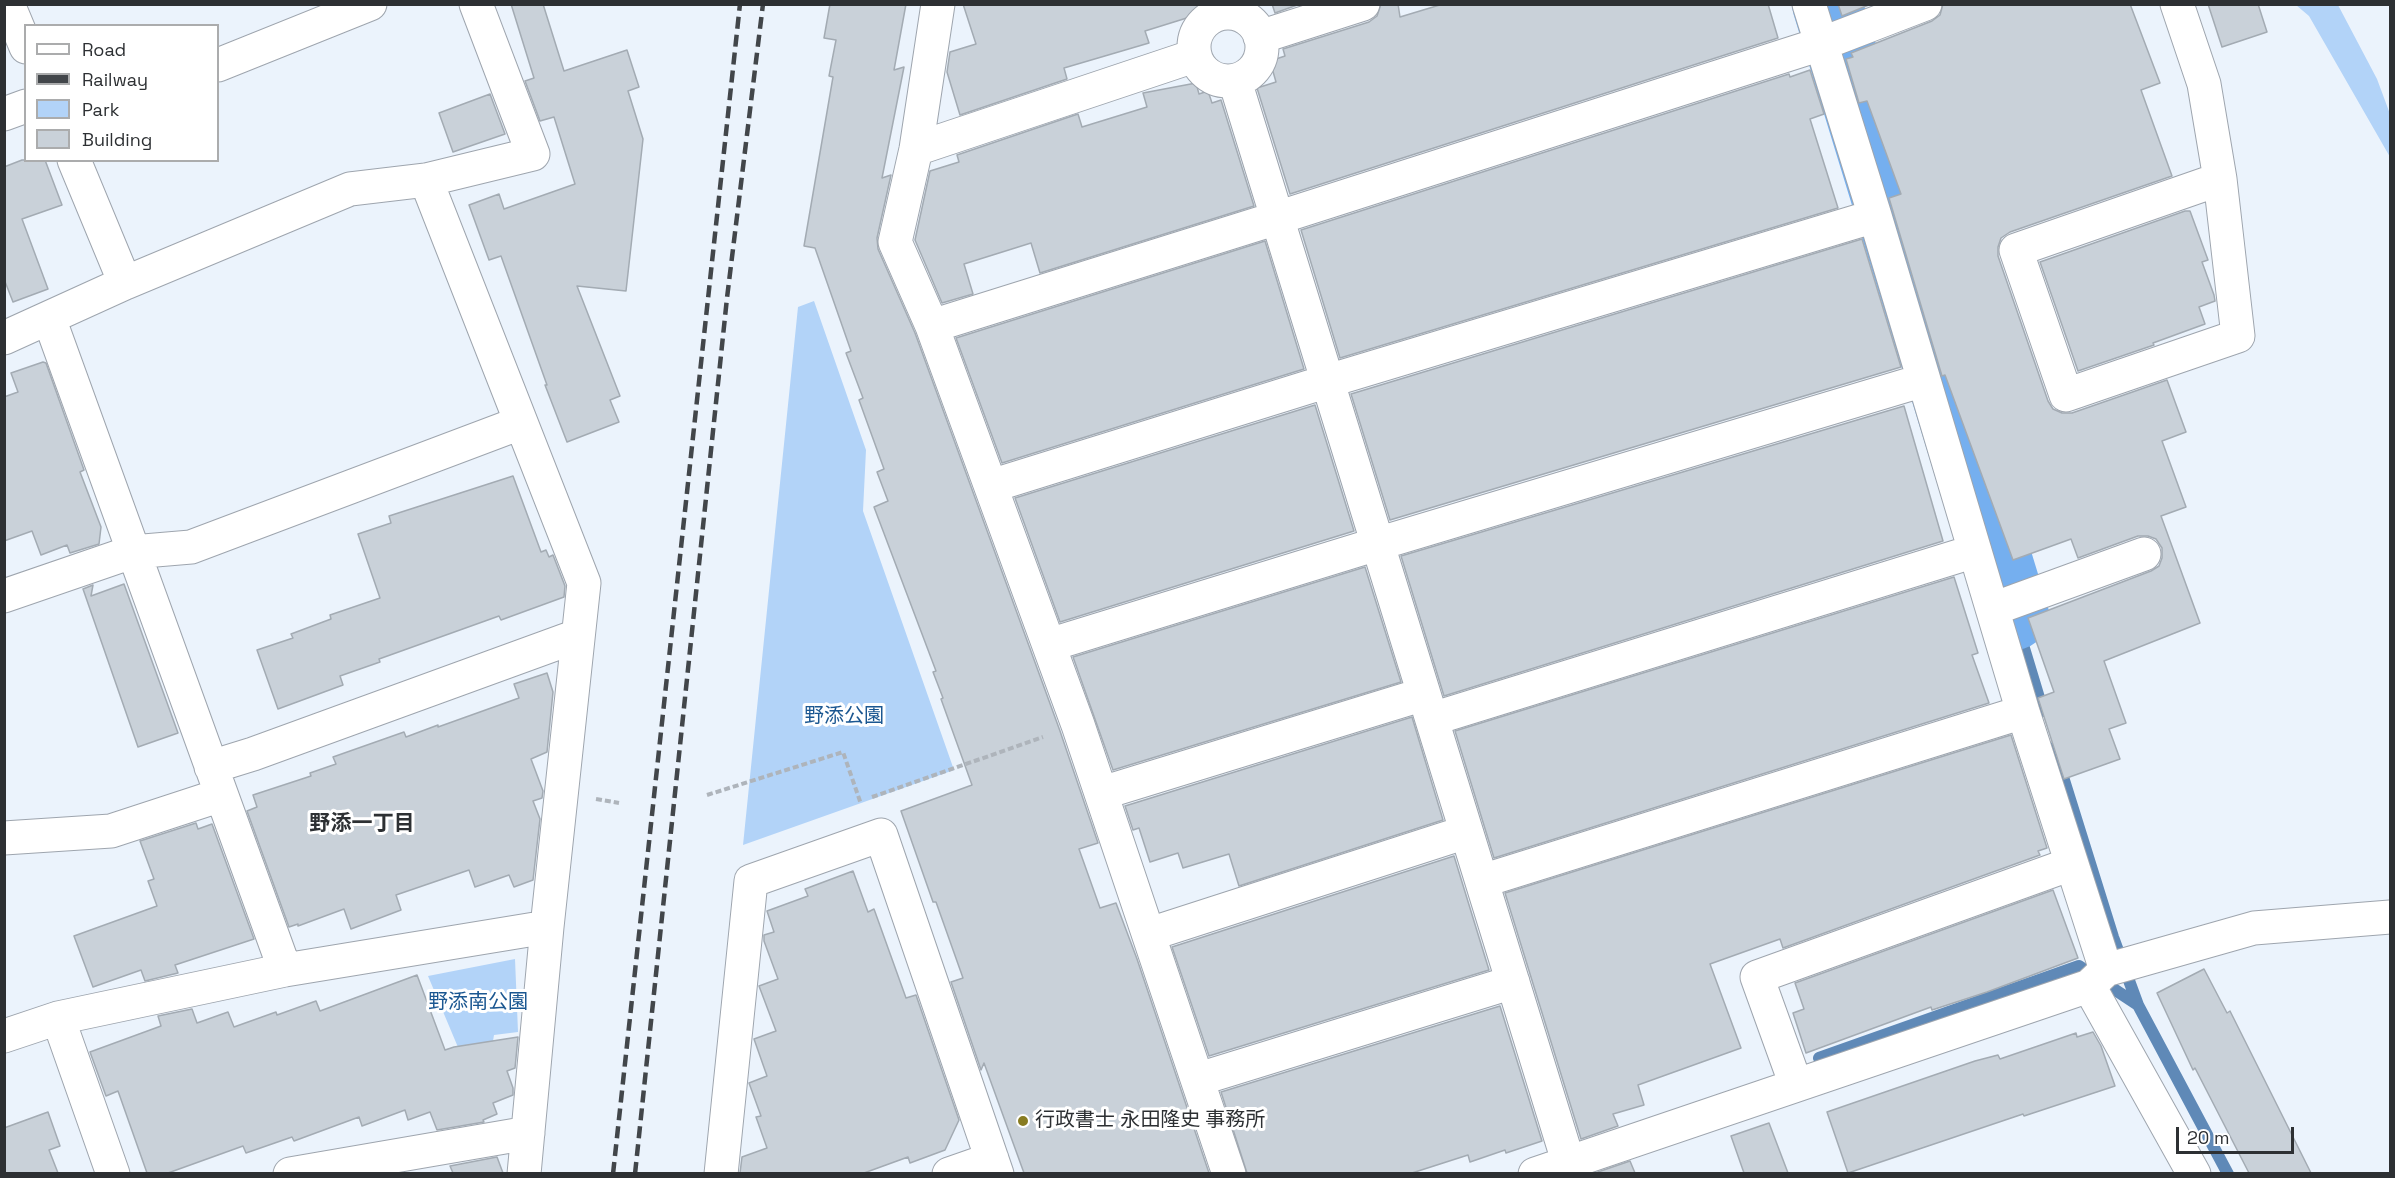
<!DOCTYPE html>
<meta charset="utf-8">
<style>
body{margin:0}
#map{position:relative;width:2395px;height:1178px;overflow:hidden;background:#ebf3fc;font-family:"Space Grotesk",sans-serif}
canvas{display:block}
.frame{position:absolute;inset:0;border:6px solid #2d3033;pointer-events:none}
.legend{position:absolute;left:24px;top:24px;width:195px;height:138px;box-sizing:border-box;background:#fff;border:2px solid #abacad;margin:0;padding:8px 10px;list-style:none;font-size:18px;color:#2d3033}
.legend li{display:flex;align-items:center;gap:12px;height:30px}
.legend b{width:30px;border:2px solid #abacad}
.scale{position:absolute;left:2176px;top:1127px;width:118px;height:27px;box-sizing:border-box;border:3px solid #2d3033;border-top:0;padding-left:8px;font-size:18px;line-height:21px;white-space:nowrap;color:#2d3033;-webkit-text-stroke:4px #fff;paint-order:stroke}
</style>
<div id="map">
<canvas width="2395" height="1178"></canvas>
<div class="frame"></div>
<ul class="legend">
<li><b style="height:8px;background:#fff"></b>Road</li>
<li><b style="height:8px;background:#42464a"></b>Railway</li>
<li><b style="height:16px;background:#b2d3f8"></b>Park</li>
<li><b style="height:16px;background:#c9d1d9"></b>Building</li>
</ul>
<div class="scale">20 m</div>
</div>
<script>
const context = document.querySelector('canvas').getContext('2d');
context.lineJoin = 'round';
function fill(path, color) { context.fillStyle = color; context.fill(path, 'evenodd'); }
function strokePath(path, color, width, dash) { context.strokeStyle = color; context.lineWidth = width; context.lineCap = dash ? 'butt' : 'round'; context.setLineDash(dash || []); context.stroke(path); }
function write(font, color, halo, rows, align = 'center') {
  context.font = font + ' "Space Grotesk","Noto Sans JP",sans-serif'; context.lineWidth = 6; context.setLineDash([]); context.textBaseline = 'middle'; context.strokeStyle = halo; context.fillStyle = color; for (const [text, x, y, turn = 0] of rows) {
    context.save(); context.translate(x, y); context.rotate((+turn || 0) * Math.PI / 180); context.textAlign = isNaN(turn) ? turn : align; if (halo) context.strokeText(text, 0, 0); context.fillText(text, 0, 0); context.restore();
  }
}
fill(new Path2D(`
 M 2296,5 L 2338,5 L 2377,79 L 2390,114 L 2390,157 L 2309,16 Z
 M 814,301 L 866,450 L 863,511 L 954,770 L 743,845 L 798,307 Z
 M 515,959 L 518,1032 L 494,1035 L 493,1041 L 460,1052 L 428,976 Z`), '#b2d3f8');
strokePath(new Path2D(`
 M 2014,615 L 2043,711
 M 2054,748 L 2113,937 L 2138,1005 L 2228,1174
 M 1819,1058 L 2079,966 L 2138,1005`), '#5f89b7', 12);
strokePath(new Path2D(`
 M 1827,4 L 2014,615`), '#75afef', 70);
const building = new Path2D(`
 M 511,4 L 543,4 L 564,71 L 627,50 L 639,87 L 628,91 L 643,139 L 626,291 L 577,286 L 620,396 L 610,400 L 619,422 L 567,442 L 545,385 L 547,385 L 501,256 L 489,260 L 469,205 L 499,194 L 504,209 L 575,184 L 554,117 L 540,121 L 525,81 L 534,78 Z
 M 830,4 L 906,4 L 894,70 L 904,67 L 882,178 L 891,175 L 877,238 L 878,249 L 915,333 L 1060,731 L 1098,843 L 1079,849 L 1100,908 L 1116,903 L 1137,959 L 1209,1173 L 1024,1173 L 984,1063 L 981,1070 L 951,982 L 963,978 L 936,902 L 933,902 L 901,811 L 972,785 L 941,699 L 943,698 L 933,672 L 936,671 L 874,507 L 888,501 L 877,472 L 884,469 L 859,400 L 863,398 L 846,353 L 851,351 L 815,248 L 804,246 L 833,77 L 829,76 L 836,40 L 824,38 Z
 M 963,4 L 1205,4 L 1206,12 L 1145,31 L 1149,43 L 1064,68 L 1067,79 L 960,115 L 947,72 L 950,52 L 976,44 Z
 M 1272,4 L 1300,4 L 1275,13 Z
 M 1381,4 L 1398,4 L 1400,17 L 1443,4 L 1768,4 L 1778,38 L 1290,194 L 1257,88 L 1276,82 L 1270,61 L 1285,56 L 1283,49 L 1369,22 L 1377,16 Z
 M 1838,4 L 1871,4 L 1842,16 Z
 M 1943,4 L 2130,4 L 2160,83 L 2141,90 L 2172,176 L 2010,232 L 2001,238 L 1998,247 L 1998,256 L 2048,401 L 2053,409 L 2062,413 L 2072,413 L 2167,380 L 2186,432 L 2162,441 L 2186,507 L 2161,516 L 2200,623 L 2104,661 L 2126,723 L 2109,729 L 2120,759 L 2064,779 L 2038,698 L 2054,692 L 2028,618 L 2151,571 L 2159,566 L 2162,558 L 2162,548 L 2156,539 L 2148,536 L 2138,536 L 2078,558 L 2071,539 L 2013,560 L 1945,375 L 1942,376 L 1889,198 L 1901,194 L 1867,101 L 1859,103 L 1846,59 L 1853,57 L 1851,53 L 1932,21 L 1940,15 Z
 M 2208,4 L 2258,4 L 2267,32 L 2222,47 Z
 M 1810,70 L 1824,114 L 1810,119 L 1838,208 L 1340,358 L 1301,230 L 1789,74 L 1790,77 Z
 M 1196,83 L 1199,94 L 1208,91 L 1212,103 L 1221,100 L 1254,206 L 1040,273 L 1031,243 L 964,264 L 973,294 L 942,303 L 915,240 L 930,171 L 959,162 L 957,155 L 1078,114 L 1082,127 L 1147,107 L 1143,93 Z
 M 490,94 L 505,134 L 453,152 L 439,113 Z
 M 22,160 L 45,160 L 62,205 L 22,219 L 48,289 L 13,302 L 4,279 L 4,167 Z
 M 2185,211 L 2190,211 L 2208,260 L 2202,262 L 2214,295 L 2215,301 L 2199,307 L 2205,324 L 2153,343 L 2154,345 L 2078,371 L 2040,262 Z
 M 1862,239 L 1901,367 L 1390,520 L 1351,394 Z
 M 1265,241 L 1304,369 L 1002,463 L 956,338 Z
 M 43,362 L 46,363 L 84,470 L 80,472 L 101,527 L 99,544 L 70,553 L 67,545 L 41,555 L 32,531 L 4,541 L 4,397 L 18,392 L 11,373 Z
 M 1315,405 L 1354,531 L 1060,622 L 1015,498 Z
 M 1904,406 L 1943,541 L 1444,696 L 1401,556 Z
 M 513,476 L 541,552 L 546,550 L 549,557 L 553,555 L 565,586 L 564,597 L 501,620 L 499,616 L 379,659 L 380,662 L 340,676 L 343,685 L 278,709 L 257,650 L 293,638 L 291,634 L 331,619 L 330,615 L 380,598 L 358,534 L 391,523 L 389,516 Z
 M 1365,567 L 1401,682 L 1113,770 L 1073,657 Z
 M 1954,577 L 1978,653 L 1972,655 L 1989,703 L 1494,858 L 1455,731 Z
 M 124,584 L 178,733 L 138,747 L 83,589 L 93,585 L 91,596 Z
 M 547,673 L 553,692 L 547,752 L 531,759 L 543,791 L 542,798 L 533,801 L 540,819 L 533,880 L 514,887 L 509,875 L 475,887 L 469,870 L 396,895 L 401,910 L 351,929 L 344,909 L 298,926 L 298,924 L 289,927 L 247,811 L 257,807 L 253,795 L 311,776 L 310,773 L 336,764 L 333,757 L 404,732 L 406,737 L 438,725 L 438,727 L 519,698 L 514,684 Z
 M 1412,717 L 1443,820 L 1239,886 L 1229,854 L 1183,868 L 1178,853 L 1150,862 L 1139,828 L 1133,830 L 1125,806 Z
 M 2011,735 L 2047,848 L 2038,851 L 2040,855 L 1783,948 L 1780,939 L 1710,964 L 1741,1048 L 1638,1085 L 1644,1105 L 1613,1114 L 1618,1126 L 1581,1139 L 1505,893 Z
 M 196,823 L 198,829 L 212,824 L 254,939 L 175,965 L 178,973 L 145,981 L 141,970 L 93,987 L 74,936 L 157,906 L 148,881 L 154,879 L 140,841 Z
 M 1454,856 L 1489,970 L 1209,1056 L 1172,947 Z
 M 853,871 L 868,912 L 874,909 L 906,998 L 916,995 L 959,1120 L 945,1150 L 910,1163 L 908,1157 L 864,1173 L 740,1173 L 742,1157 L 767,1148 L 756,1117 L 761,1116 L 749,1083 L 767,1076 L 754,1039 L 776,1031 L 759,986 L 778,979 L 764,941 L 764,935 L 774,932 L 767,911 L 808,896 L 805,889 Z
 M 2053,890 L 2078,958 L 1987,992 L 1932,1010 L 1931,1007 L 1806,1053 L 1793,1013 L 1804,1009 L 1795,983 Z
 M 2204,969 L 2227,1013 L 2230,1011 L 2311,1173 L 2249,1173 L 2195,1068 L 2193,1070 L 2157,993 Z
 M 417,975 L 445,1050 L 454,1047 L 518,1037 L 515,1068 L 507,1071 L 513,1088 L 513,1095 L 493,1103 L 497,1114 L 483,1120 L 484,1122 L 437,1130 L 430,1112 L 408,1120 L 405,1110 L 362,1126 L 359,1117 L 294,1141 L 292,1137 L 246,1153 L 243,1146 L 168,1173 L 147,1173 L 118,1091 L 106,1096 L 90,1052 L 161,1026 L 158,1016 L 192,1009 L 197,1023 L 228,1012 L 234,1027 L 276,1012 L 277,1015 L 316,1001 L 320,1011 Z
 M 1500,1006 L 1542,1141 L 1506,1153 L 1505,1150 L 1470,1162 L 1468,1155 L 1412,1173 L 1247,1173 L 1221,1092 Z
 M 2093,1032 L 2101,1046 L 2115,1086 L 2024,1116 L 2023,1114 L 1848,1173 L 1827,1112 L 1975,1061 L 1998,1055 L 2000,1059 L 2076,1033 L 2077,1037 Z
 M 48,1112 L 60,1146 L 49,1150 L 58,1173 L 4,1173 L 4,1128 Z
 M 1769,1123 L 1788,1173 L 1744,1173 L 1731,1136 Z
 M 497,1157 L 503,1173 L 453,1173 L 450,1166 Z
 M 1630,1161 L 1635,1173 L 1595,1173 Z`);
fill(building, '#c9d1d9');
strokePath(building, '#a3abb3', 1.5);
const minor = new Path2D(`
 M 8,4 L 26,47
 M 938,4 L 916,149 L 895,242 L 932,326 L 1078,725 L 1229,1174
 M 1809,4 L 1875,216 L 2023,712 L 2106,970 L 2089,986 L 2194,1174
 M 2177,4 L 2204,84 L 2220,179 L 2238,336 L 2066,395 L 2016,250 L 2220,179
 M1194 47a34 34 0 1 1 68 0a34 34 0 1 1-68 0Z
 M 1260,37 L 1363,4
 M 218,65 L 370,4
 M 1235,81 L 1572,1174
 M 4,114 L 26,106
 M 916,149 L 1194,56
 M 74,160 L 125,283
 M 426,180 L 584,583 L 547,927 L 524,1174
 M 49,318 L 285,970
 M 932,326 L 1277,218 L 1821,44 L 1925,4
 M 4,338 L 125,283 L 350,189 L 426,180 L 533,154 L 476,4
 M 991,486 L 1328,381 L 1875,216
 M 4,596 L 132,552 L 191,547 L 520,423
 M 1993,609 L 2144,554
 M 1049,645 L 1377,544 L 1924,380
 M 1432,719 L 1975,551
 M 211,767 L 253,754 L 577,636
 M 1102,793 L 1424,694
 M 4,838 L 111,831 L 221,795
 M 1482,881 L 2023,712
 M 1150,934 L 1466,832
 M 2106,970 L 2254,928 L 2390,917
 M 58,1018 L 113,1174
 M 4,1036 L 58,1018 L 285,970 L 547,927
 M 1199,1079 L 1513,982
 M 1796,1085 L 1757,977 L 2071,864
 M 290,1174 L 528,1133
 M 721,1174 L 751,881 L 881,835 L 997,1174
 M 949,1174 L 992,1159
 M 1535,1174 L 2089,986`);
strokePath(minor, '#9ea5ae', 35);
strokePath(new Path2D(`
 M 707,795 L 843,752 L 861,804
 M 872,797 L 1043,737
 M 596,799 L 619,803`), '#aeb4bb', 4, [6, 3]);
strokePath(minor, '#fff', 33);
strokePath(new Path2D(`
 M 613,1174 L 740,4
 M 635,1174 L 727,298 L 763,4`), '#42464a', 4.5, [12, 6]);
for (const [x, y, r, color] of [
 [1023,1121,6,"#887c21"]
]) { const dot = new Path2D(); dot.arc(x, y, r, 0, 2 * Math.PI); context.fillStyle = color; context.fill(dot); strokePath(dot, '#fff', 2); }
write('20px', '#1b5791', '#fff', [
 ["野添公園",844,717],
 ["野添南公園",478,1003]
]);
write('20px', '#2d3033', '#fff', [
 ["行政書士 永田隆史 事務所",1035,1121]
], 'left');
write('bold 21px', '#2d3033', '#fff', [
 ["野添一丁目",362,824]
]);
</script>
